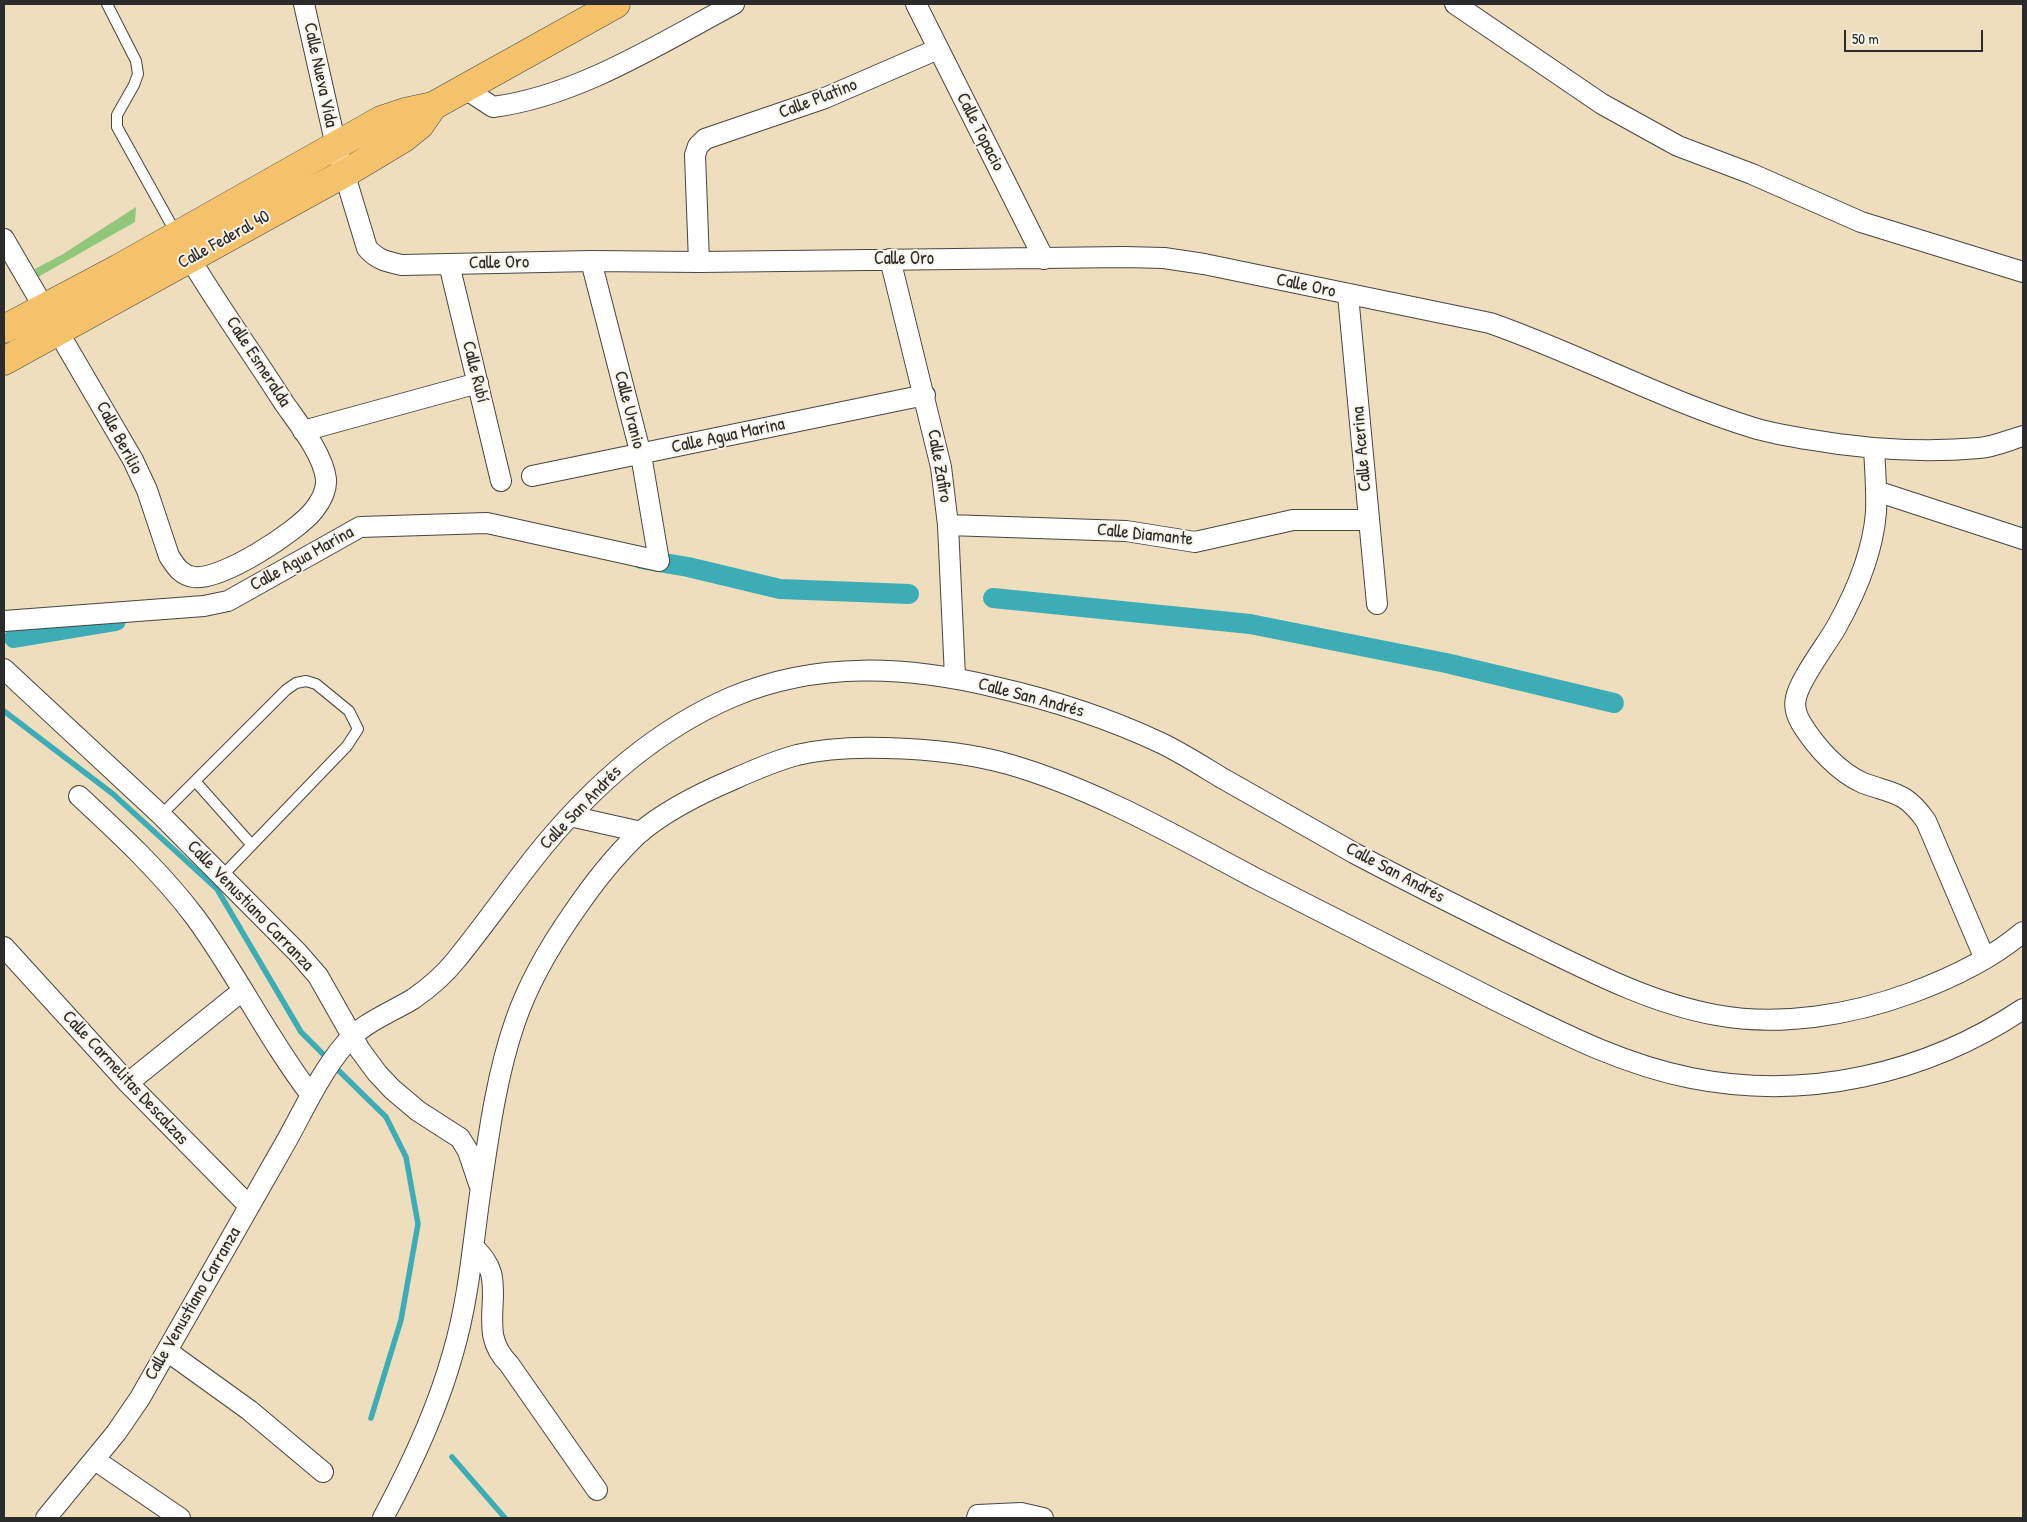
<!DOCTYPE html>
<meta charset="utf-8">
<style>
body{margin:0}
#map{position:relative;width:2027px;height:1522px;overflow:hidden;background:#efdebe;font-family:"Patrick Hand",sans-serif}
canvas{display:block}
.frame{position:absolute;inset:0;border:5px solid #2b2b2b;pointer-events:none}
.scale{position:absolute;left:1844px;top:30px;width:139px;height:22px;box-sizing:border-box;border:2px solid #2b2b2b;border-top:0;padding-left:6px;font-size:15px;line-height:18px;white-space:nowrap;color:#2b2b2b;-webkit-text-stroke:4px #f7f3e8;paint-order:stroke}
</style>
<div id="map">
<canvas width="2027" height="1522"></canvas>
<div class="frame"></div>
<div class="scale">50 m</div>
</div>
<script>
const context = document.querySelector('canvas').getContext('2d');
context.lineJoin = 'round';
function fill(path, color) { context.fillStyle = color; context.fill(path, 'evenodd'); }
function strokePath(path, color, width, dash) { context.strokeStyle = color; context.lineWidth = width; context.lineCap = dash ? 'butt' : 'round'; context.setLineDash(dash || []); context.stroke(path); }
function write(font, color, halo, rows, align = 'center') {
  context.font = font + ' "Patrick Hand",sans-serif'; context.lineWidth = 4; context.setLineDash([]); context.textBaseline = 'middle'; context.strokeStyle = halo; context.fillStyle = color; for (const [text, x, y, turn = 0] of rows) {
    context.save(); context.translate(x, y); context.rotate((+turn || 0) * Math.PI / 180); context.textAlign = isNaN(turn) ? turn : align; if (halo) context.strokeText(text, 0, 0); context.fillText(text, 0, 0); context.restore();
  }
}
fill(new Path2D(`
 M 136,207 L 135,222 L 38,277 L 35,269 L 63,254 Z`), '#90c77a');
strokePath(new Path2D(`
 M 4,711 L 113,794 L 217,889 L 301,1032 L 328,1059
 M 334,1066 L 386,1117 L 406,1157 L 418,1224 L 401,1320 L 371,1418
 M 452,1457 L 505,1518`), '#3cadb6', 5.5);
strokePath(new Path2D(`
 M 641,559 L 688,567 L 780,589 L 909,594
 M 993,598 L 1250,624 L 1446,663 L 1614,703
 M 14,638 L 116,621`), '#3cadb6', 20);
const service = new Path2D(`
 M 107,4 L 136,61 L 138,74 L 134,85 L 117,115 L 117,127 L 177,235
 M 195,781 L 251,844
 M 161,815 L 286,690 L 296,683 L 306,681 L 316,684 L 349,711 L 358,729 L 347,746 L 222,876`);
const minor = new Path2D(`
 M 304,4 L 336,146 L 367,248 C 377,260 388,262 402,265 L 591,261 L 699,262 L 1125,257 L 1164,258 L 1204,264 L 1490,323 C 1579,354 1663,400 1754,428 C 1770,433 1789,436 1806,439 C 1863,449 1922,453 1979,448 C 1994,447 2009,440 2023,436
 M 916,4 L 1044,259
 M 1455,4 L 1602,104 L 1678,146 L 1752,174 L 1861,222 L 2023,272
 M 464,88 L 493,107 C 578,96 659,44 734,4
 M 4,239 L 133,460 L 147,490 L 169,556 C 176,567 181,575 194,577 C 221,581 298,531 314,510 C 321,501 327,490 326,479 C 323,454 298,423 284,403 C 251,351 214,300 183,247
 M 890,259 L 941,467 L 948,525 L 955,677
 M 699,262 L 695,155 L 698,146 L 705,139 L 825,98 L 938,49
 M 449,264 L 501,481
 M 1348,295 L 1377,604
 M 303,431 L 478,383
 M 1874,448 C 1875,469 1877,491 1876,512 C 1873,552 1856,592 1837,626 C 1827,644 1799,680 1796,698 C 1794,706 1797,716 1801,723 C 1815,746 1838,772 1863,783 C 1893,794 1905,791 1926,821 L 1985,959
 M 532,476 L 925,395
 M 1876,491 L 2023,539
 M 948,525 L 1126,531 L 1195,542 L 1293,520 L 1369,520
 M 4,621 L 204,606 L 228,601 L 360,527 L 487,523 L 659,561 L 641,455 L 591,261
 M 4,669 L 161,815 L 298,953 L 318,976 L 360,1050 L 377,1073 L 392,1089 L 418,1111 L 460,1138 L 468,1151 L 479,1184
 M 79,796 C 120,834 161,872 195,917 C 237,974 268,1039 311,1095
 M 570,816 L 641,832
 M 4,947 L 128,1083 L 249,1206
 M 128,1083 L 242,991
 M 474,1247 C 481,1255 488,1262 491,1273 C 493,1280 493,1288 493,1296 C 492,1324 488,1343 509,1364 L 597,1490
 M 167,1351 L 249,1410 L 323,1472
 M 95,1460 L 180,1518
 M 46,1518 L 116,1433 L 140,1398 C 187,1317 232,1235 279,1154 C 301,1117 317,1077 345,1044 C 362,1023 390,1013 413,999 C 429,988 444,975 456,960 C 483,927 508,891 534,858 C 587,791 653,731 732,697 C 817,661 907,666 995,687 C 1052,700 1108,718 1161,743 C 1182,753 1202,766 1222,778 C 1266,803 1310,828 1354,853 C 1416,886 1479,917 1542,948 C 1597,975 1655,1004 1716,1015 C 1780,1027 1851,1015 1911,993 C 1952,978 1990,960 2023,932
 M 383,1518 C 411,1466 437,1411 453,1353 C 469,1299 473,1242 481,1187 C 489,1132 497,1074 515,1022 C 528,984 550,946 573,913 C 592,885 613,858 637,835 C 664,811 701,793 734,779 C 754,770 775,761 797,755 C 826,748 857,747 886,748 C 927,749 969,753 1008,764 C 1095,789 1174,835 1253,877 C 1333,918 1413,959 1493,999 C 1558,1031 1620,1064 1691,1078 C 1806,1101 1926,1074 2023,1009
 M 977,1518 L 978,1515 L 1021,1513 L 1043,1518`);
const primary = new Path2D(`
 M 4,329 L 119,268 L 381,120 L 405,112 L 433,106 L 616,4
 M 4,361 L 354,168 L 404,138 L 420,125 L 433,106`);
strokePath(service, '#484641', 12);
strokePath(minor, '#484641', 22);
strokePath(primary, '#484641', 29);
strokePath(service, '#fff', 10);
strokePath(minor, '#fff', 20);
strokePath(primary, '#f3c26a', 28);
write('18px', '#2b2b2b', '#f7f3e8', [
 ["Calle Nueva Vida",320,75,78],
 ["Calle Platino",818,99,-21],
 ["Calle Topacio",980,132,63],
 ["Calle Federal 40",224,240,-29],
 ["Calle Oro",904,259],
 ["Calle Oro",499,263,-1],
 ["Calle Oro",1306,286,12],
 ["Calle Esmeralda",258,362,57],
 ["Calle Rubí",475,372,76],
 ["Calle Uranio",629,410,76],
 ["Calle Agua Marina",728,436,-12],
 ["Calle Berilio",119,438,62],
 ["Calle Acerina",1362,449,-95],
 ["Calle Zafiro",939,466,80],
 ["Calle Diamante",1145,535,6],
 ["Calle Agua Marina",302,559,-29],
 ["Calle San Andrés",1031,698,15],
 ["Calle San Andrés",581,808,-46],
 ["Calle San Andrés",1395,873,28],
 ["Calle Venustiano Carranza",250,906,46],
 ["Calle Carmelitas Descalzas",125,1078,47],
 ["Calle Venustiano Carranza",193,1304,-60]
]);
</script>
